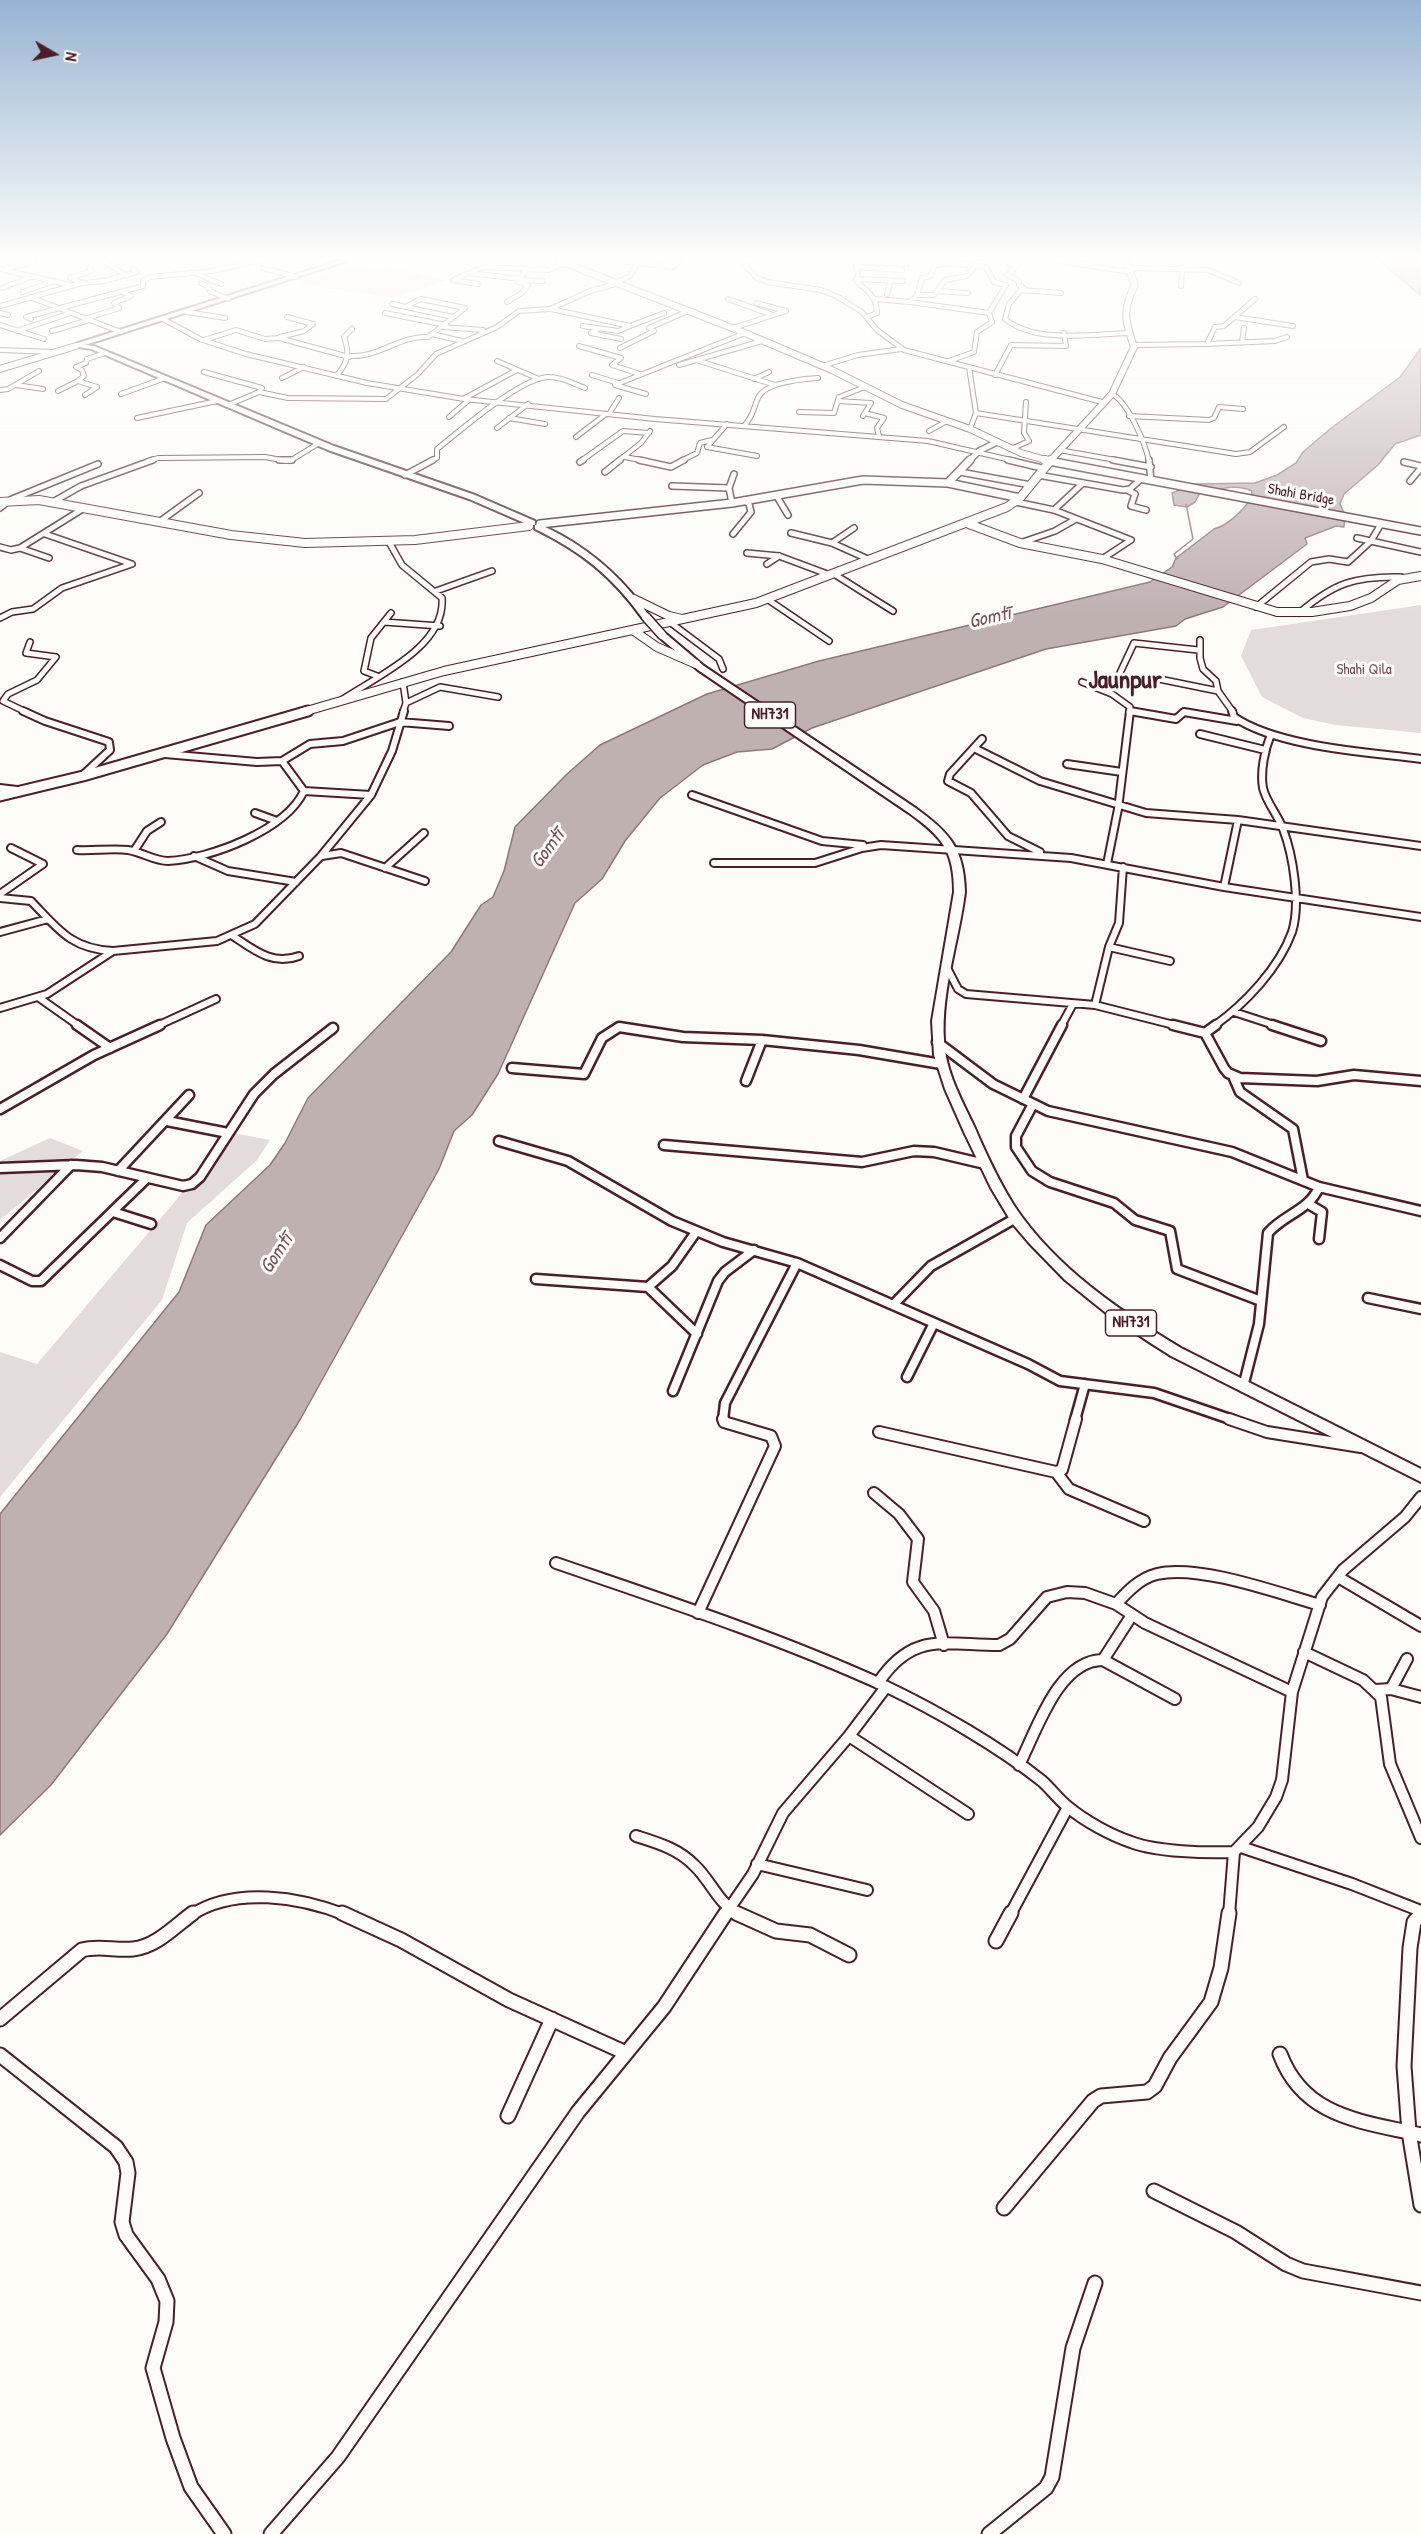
<!DOCTYPE html>
<meta charset="utf-8">
<style>
body{margin:0}
#map{position:relative;width:1421px;height:2534px;overflow:hidden;background:#fdfcf7;font-family:"Patrick Hand",sans-serif}
canvas{display:block}
.north{position:absolute;left:24px;top:24px;width:60px;height:60px;-webkit-text-stroke:4px #fdfcf7;paint-order:stroke;rotate:99deg;font-size:16px;font-weight:700;line-height:24px;text-align:center;color:#4a1f2b}
.north::after{content:'';display:block;margin:auto;width:21px;height:27px;background:#4a1f2b;clip-path:polygon(50% 0,100% 100%,50% 72%,0 100%)}
</style>
<div id="map">
<canvas width="1421" height="2534"></canvas>
<div class="north">N</div>
</div>
<script>
const context = document.querySelector('canvas').getContext('2d');
context.lineJoin = 'round';
function fill(path, color) { context.fillStyle = color; context.fill(path, 'evenodd'); }
function strokePath(path, color, width, dash) { context.strokeStyle = color; context.lineWidth = width; context.lineCap = dash ? 'butt' : 'round'; context.setLineDash(dash || []); context.stroke(path); }
function write(font, color, halo, rows, align = 'center') {
  context.font = font + ' "Patrick Hand",sans-serif'; context.lineWidth = 6; context.setLineDash([]); context.textBaseline = 'middle'; context.strokeStyle = halo; context.fillStyle = color; for (const [text, x, y, turn = 0] of rows) {
    context.save(); context.translate(x, y); context.rotate((+turn || 0) * Math.PI / 180); context.textAlign = isNaN(turn) ? turn : align; if (halo) context.strokeText(text, 0, 0); context.fillText(text, 0, 0); context.restore();
  }
}
fill(new Path2D(`
 M 352,264 L 379,268 L 389,266 L 446,281 L 392,298 L 296,283 Z
 M 1421,605 L 1421,733 L 1336,725 L 1303,718 L 1262,697 L 1241,656 L 1251,630 Z
 M 233,1133 L 270,1140 L 257,1160 L 187,1223 L 162,1300 L 0,1497 L 0,1352 L 37,1364 Z
 M 50,1138 L 83,1151 L 0,1220 L 0,1161 Z`), '#e3dcda');
const water = new Path2D(`
 M 1379,261 L 1421,261 L 1421,296 Z
 M 1421,348 L 1421,435 L 1395,444 L 1378,465 L 1344,494 L 1340,504 L 1345,515 L 1344,527 L 1336,526 L 1305,538 L 1307,544 L 1223,607 L 1185,619 L 1176,626 L 1046,649 L 812,728 L 772,749 L 737,752 L 703,765 L 660,798 L 625,841 L 602,879 L 575,903 L 498,1074 L 472,1115 L 454,1131 L 439,1169 L 301,1418 L 167,1634 L 51,1785 L 0,1835 L 0,1514 L 179,1292 L 206,1225 L 270,1165 L 285,1143 L 308,1098 L 451,952 L 481,905 L 493,897 L 504,871 L 515,827 L 567,774 L 600,745 L 707,694 L 819,661 L 1150,582 L 1172,567 L 1176,558 L 1214,529 C 1227,526 1252,505 1252,491 C 1234,483 1219,490 1200,493 L 1195,502 L 1187,507 L 1174,505 L 1172,493 L 1195,484 L 1255,483 L 1277,475 L 1296,463 L 1303,452 L 1330,429 L 1400,377 Z`);
fill(water, '#c0b1b1');
strokePath(water, '#91777b', 1.5);
strokePath(new Path2D(`
 M 1177,559 L 1174,554 L 1193,539 L 1186,504`), '#91777b', 1.5);
const minorFar5 = new Path2D(`
 M 103,261 L 127,276
 M 620,261 L 673,267 L 679,261
 M 741,261 L 757,278 L 767,282 L 821,290 L 838,297 L 862,312 L 877,330 L 904,350 L 1102,402
 M 857,261 L 858,283 C 869,291 877,299 877,313 L 867,317
 M 857,261 L 906,264
 M 1010,261 L 1008,263 L 1017,266 L 1007,275 L 1019,281 L 1019,285 L 1025,289
 M 1059,261 L 1130,272
 M 856,267 L 902,270
 M 263,268 L 296,277
 M 1129,268 L 1208,270 L 1239,283
 M 0,269 L 70,285
 M 6,269 L 35,261
 M 469,273 L 521,279
 M 197,274 L 221,284
 M 856,279 L 903,281
 M 524,280 L 543,281
 M 617,282 L 630,276 L 637,264
 M 83,283 L 104,281 L 137,272 L 133,269
 M 201,283 L 208,286 L 210,291 L 228,299
 M 478,284 L 453,280 L 483,267 L 548,270 L 567,263
 M 1181,286 L 1182,268
 M 2,288 L 31,277
 M 937,291 L 968,293
 M 23,292 L 51,282
 M 1061,293 L 1021,290 L 1009,304 L 1005,319 C 1036,344 1092,334 1129,333
 M 887,294 L 891,280
 M 917,295 L 934,295 L 945,280 L 967,276 L 975,266
 M 30,297 L 121,332
 M 728,299 L 773,315
 M 875,299 L 910,302 L 917,295 L 922,278 L 930,276 L 935,265 L 958,262
 M 507,302 L 522,293 L 528,285 L 518,282 L 526,270
 M 910,302 L 989,313
 M 392,304 L 453,317
 M 0,306 L 82,283 L 70,278 L 92,271 L 89,268
 M 551,309 L 630,326 L 664,313
 M 187,312 L 225,318
 M 0,313 L 8,315
 M 385,313 L 446,325
 M 1235,317 L 1293,326
 M 31,319 L 26,317 L 143,286 L 143,281 L 150,277 L 212,271 L 257,261
 M 85,319 L 119,308 L 114,303 L 131,296 L 121,291
 M 163,319 L 200,339 L 246,354 L 367,383 L 464,399 L 655,419 L 928,441 L 1015,461
 M 0,325 L 44,339
 M 583,326 L 618,331 L 630,326
 M 444,327 L 483,330
 M 733,328 L 786,311 L 756,303
 M 598,329 L 591,333 L 621,339
 M 17,331 L 68,314
 M 52,331 L 89,320
 M 432,334 L 462,341
 M 280,337 L 304,331 L 313,324 L 287,317
 M 204,340 L 236,330 L 265,339 L 279,338 L 349,357
 M 1242,342 L 1244,328
 M 1207,344 L 1275,341 L 1287,337
 M 1133,345 L 1207,344 L 1215,327 L 1224,326 L 1255,299
 M 579,346 L 621,358 L 612,365 L 640,374
 M 620,348 L 654,331 L 649,328 L 688,311
 M 0,350 L 55,352
 M 350,356 C 378,358 401,335 428,337 L 465,308 L 421,299 L 405,307
 M 696,360 L 775,385
 M 497,361 L 539,379
 M 949,361 L 974,352 L 977,332 L 992,322 L 989,313 L 1006,285 L 994,282 L 986,267 L 955,264
 M 679,365 L 762,341
 M 822,366 L 858,355 L 901,349
 M 969,367 L 976,413 L 970,429
 M 204,372 L 262,388 L 259,392 L 228,405
 M 592,375 L 618,383
 M 995,375 L 1011,345 L 1066,346 L 1064,333
 M 336,376 C 348,363 350,353 344,337 L 352,329
 M 282,378 L 304,367
 M 754,379 L 769,372
 M 16,385 L 43,389
 M 0,390 L 8,389 L 39,371
 M 58,391 L 78,381
 M 259,392 L 288,398 L 386,399 L 418,374 L 436,354 L 497,327 L 519,311 L 550,309 L 590,291 L 619,283
 M 121,394 L 165,378
 M 646,394 L 615,385 L 745,333
 M 1112,394 C 1128,402 1145,443 1149,461
 M 85,395 L 97,387 L 78,381 L 84,376 L 82,370 L 76,367 L 86,363 L 87,359 L 105,353
 M 465,398 L 517,370
 M 838,401 L 871,403 L 863,416
 M 799,412 L 834,413 L 839,397 L 865,387
 M 865,413 L 884,418 L 877,428 L 879,436
 M 976,413 L 1236,454 L 1250,452 L 1284,427
 M 609,414 L 619,398
 M 1129,416 L 1209,420 L 1214,418 L 1219,407 L 1243,409
 M 449,417 L 470,399
 M 137,418 L 217,401
 M 509,418 L 545,424
 M 727,424 L 707,447 L 757,456
 M 744,426 C 756,412 752,409 759,396 C 767,382 804,379 818,378
 M 497,428 L 528,404
 M 929,431 L 947,421
 M 576,437 L 606,414
 M 1011,449 L 1029,441 L 1024,433 L 1026,402
 M 1059,450 L 1121,461
 M 625,457 L 646,461
 M 148,461 L 158,458 L 265,457 L 287,461
 M 290,461 L 319,443
 M 430,461 L 437,458 L 437,449 C 460,431 522,376 550,377 C 562,377 574,384 585,388
 M 581,461 L 623,431 L 649,433
 M 618,461 L 641,443 L 650,431
 M 681,461 L 697,453 L 700,443 L 712,440`);
const minorFar4 = new Path2D(`
 M 279,460 L 292,460
 M 639,460 L 671,467 L 684,460
 M 1008,460 L 1042,468
 M 1113,460 L 1151,467
 M 1149,460 L 1151,481
 M 580,462 L 583,460
 M 1404,462 L 1421,466
 M 605,472 L 620,460
 M 960,472 L 1031,485
 M 405,475 L 433,460
 M 1038,475 L 1123,490 L 1130,489 L 1141,479
 M 1410,481 L 1421,468
 M 672,486 L 729,488
 M 1127,490 L 1135,494 L 1131,506 L 1146,510
 M 776,495 L 788,515
 M 12,499 L 98,464
 M 1016,502 L 1054,510 L 1131,540 L 1102,559
 M 51,503 L 81,486 L 153,460
 M 732,503 L 729,488 L 734,474
 M 0,508 L 10,500
 M 1054,510 L 1083,483
 M 159,522 L 199,493
 M 791,533 L 832,543 L 870,560
 M 733,534 L 751,512 L 749,504 L 744,500
 M 1357,538 L 1421,552
 M 832,543 L 854,528
 M 1020,543 L 1055,531 L 1076,519
 M 0,547 L 11,550 L 20,548 L 81,510
 M 20,548 L 49,558
 M 747,553 L 779,556 L 830,575
 M 767,564 L 779,556
 M 834,574 L 893,611
 M 436,591 L 492,571
 M 767,599 L 829,641
 M 1256,607 L 1311,562 L 1329,559 L 1348,562 L 1371,541 L 1381,524
 M 1299,613 C 1334,583 1355,576 1401,577
 M 0,618 L 12,612 L 33,609 L 62,588 L 132,564 L 45,534
 M 384,622 L 440,626
 M 671,623 L 719,659 L 723,669
 M 1200,640 L 1200,658 L 1203,669 L 1216,681 L 1218,691 L 1233,712
 M 1119,675 L 1134,643 L 1198,650
 M 377,676 L 364,671 L 371,638 L 391,613
 M 1159,679 L 1218,691
 M 403,682 L 406,703 L 403,712
 M 1082,682 L 1112,694 L 1130,707 L 1129,712
 M 340,701 C 375,677 446,647 442,598 L 402,565 L 389,542
 M 406,703 L 440,687 L 498,697
 M 1130,711 L 1136,712
 M 26,712 L 3,701 L 8,694 L 37,680 L 56,657 L 26,653 L 30,642`);
const minorFar3 = new Path2D(`
 M 23,711 L 45,721 L 109,742 L 110,750 L 83,775
 M 1130,711 L 1176,719 L 1184,712 L 1237,721
 M 1232,711 L 1234,717 C 1278,747 1367,752 1421,759
 M 1200,734 L 1265,750
 M 982,739 L 950,774 L 948,781 L 971,793 L 1008,836 L 1040,852
 M 974,748 L 1040,781 L 1146,813 L 1238,820 L 1421,846
 M 282,761 L 310,744 L 343,741 L 400,722 L 449,726
 M 1067,764 L 1122,772
 M 0,788 L 17,790
 M 304,791 L 371,795
 M 692,795 L 822,841 L 863,845
 M 255,813 L 277,821
 M 77,850 C 94,851 111,848 128,850 C 142,852 154,861 168,861 C 210,859 286,830 304,791 L 282,761 L 257,762 L 165,754
 M 134,851 L 147,831 L 161,822
 M 194,856 L 228,871 L 296,882
 M 322,856 L 341,853 L 425,881
 M 714,863 L 815,863 L 862,848 L 881,845 L 1071,858 L 1224,887 L 1421,917
 M 1107,864 L 1118,809 L 1130,711
 M 385,868 L 424,833
 M 1224,887 L 1238,820
 M 0,894 L 43,864 L 11,848
 M 0,898 L 31,901 C 58,929 71,949 113,951
 M 0,932 L 48,919
 M 233,936 C 254,950 273,966 299,956
 M 1109,947 L 1170,961
 M 945,964 L 958,989 L 966,994 L 1095,1005 L 1178,1026
 M 38,997 L 79,1026
 M 1095,1005 L 1109,947 L 1119,923 L 1123,867
 M 0,1008 L 47,994 L 113,951 L 217,941 L 255,924 L 321,856 L 371,795 L 392,751 L 404,711
 M 1234,1012 L 1277,1026
 M 157,1026 L 216,999
 M 1061,1026 L 1073,1004
 M 1214,1026 C 1245,1004 1279,968 1292,932 C 1301,904 1293,855 1283,829 C 1278,815 1266,802 1263,788 C 1260,771 1265,749 1271,734`);
const minorFar2 = new Path2D(`
 M 77,1025 L 110,1048
 M 1173,1025 L 1205,1033
 M 1216,1025 L 1205,1033 L 1224,1068 L 1228,1073 L 1240,1078 L 1317,1081 L 1354,1075 L 1421,1081
 M 1272,1025 L 1321,1041
 M 937,1042 L 993,1084 L 1048,1111 L 1232,1152 L 1319,1187 L 1421,1211
 M 512,1068 L 584,1074 L 602,1038 L 619,1027 L 683,1037 L 762,1040 L 859,1050 L 941,1064
 M 1233,1076 L 1240,1092 L 1293,1129 L 1303,1180
 M 746,1081 L 762,1040
 M 1023,1099 L 1062,1025
 M 1033,1104 L 1016,1136 L 1016,1147 L 1032,1171 L 1050,1182 L 1114,1203 L 1135,1220 L 1170,1231 L 1177,1269 L 1261,1301
 M 0,1109 L 94,1055 L 160,1025
 M 167,1121 L 228,1133
 M 499,1141 L 568,1161 L 672,1221 L 723,1242 L 797,1263 L 1028,1364 L 1060,1381 L 1154,1393 L 1233,1420
 M 664,1145 L 862,1162 L 914,1151 L 934,1152 L 985,1164
 M 0,1168 L 76,1165 L 102,1167 L 183,1186 L 192,1184 L 200,1177 L 254,1094 L 274,1074 L 333,1028
 M 118,1171 L 189,1095
 M 1310,1205 L 1322,1212 L 1319,1239
 M 113,1212 L 151,1224
 M 0,1238 L 71,1165
 M 0,1265 L 32,1281 L 41,1281 L 147,1178
 M 536,1279 L 648,1287 L 672,1266 L 696,1232
 M 648,1287 L 697,1334
 M 1368,1298 L 1421,1309
 M 893,1305 L 931,1266 L 1016,1218
 M 907,1377 L 934,1323
 M 1243,1387 L 1259,1324 L 1268,1233 C 1284,1214 1309,1211 1319,1187
 M 673,1391 L 718,1281 L 725,1272 L 754,1250
 M 723,1420 L 725,1403 L 797,1263
 M 1075,1420 L 1085,1384`);
const minorFar1 = new Path2D(`
 M 1229,1419 L 1267,1432 L 1361,1447
 M 879,1432 L 1056,1472 L 1062,1470 L 1076,1419
 M 1056,1472 L 1069,1489 L 1144,1521
 M 874,1493 L 899,1514 L 918,1539 L 913,1582 L 934,1611 L 944,1645
 M 556,1563 C 667,1601 780,1638 887,1687 C 937,1711 998,1746 1042,1781 C 1051,1789 1058,1799 1068,1807 C 1085,1821 1110,1835 1131,1842 C 1157,1852 1206,1853 1234,1852 L 1258,1827 L 1276,1797 L 1282,1780 L 1292,1692 L 1322,1597 L 1343,1570 L 1405,1517 L 1421,1497
 M 1338,1577 L 1421,1626
 M 1116,1604 C 1127,1592 1140,1578 1157,1574 C 1199,1564 1278,1593 1320,1605
 M 698,1613 L 775,1446 L 771,1436 L 724,1422 L 723,1419
 M 1304,1652 L 1363,1680 L 1381,1697 L 1390,1764 L 1421,1838
 M 1103,1660 L 1132,1615
 M 878,1683 C 913,1631 943,1645 999,1645 L 1010,1639 L 1047,1597 L 1067,1592 L 1085,1593 L 1116,1604 L 1145,1623 L 1292,1692
 M 1391,1689 L 1407,1659
 M 1375,1690 L 1391,1689 L 1421,1697
 M 849,1736 L 968,1814
 M 1019,1765 C 1037,1730 1058,1660 1103,1660 L 1175,1699
 M 636,1836 C 658,1843 679,1849 695,1866 C 711,1881 719,1905 740,1915
 M 1241,1847 L 1352,1884 L 1421,1911
 M 757,1864 L 867,1890
 M 191,1915 C 235,1886 300,1897 346,1915
 M 725,1915 L 753,1874 L 783,1813 L 849,1736 L 886,1687
 M 1010,1915 L 1068,1807
 M 1229,1915 L 1234,1852`);
const minor = new Path2D(`
 M 342,1913 L 401,1940 L 509,2000 L 626,2053
 M 736,1913 L 776,1931 L 810,1935 L 849,1955
 M 1421,1914 L 1414,1922 L 1410,1948 L 1404,2066 L 1409,2132 L 1421,2205
 M 996,1941 L 1011,1913
 M 0,2019 L 82,1950 C 99,1945 116,1951 133,1949 C 156,1947 175,1926 193,1913
 M 1280,2054 C 1304,2118 1362,2121 1421,2135
 M 0,2055 L 116,2147 L 126,2162 L 128,2173 L 122,2222 L 126,2235 L 158,2279 L 167,2301 L 166,2322 L 153,2368 L 173,2438 L 191,2487 L 224,2534
 M 508,2116 L 552,2019
 M 1154,2191 L 1236,2232 L 1286,2264 L 1303,2271 L 1421,2293
 M 1004,2208 L 1093,2101 L 1101,2096 L 1147,2092 L 1155,2086 L 1170,2058 L 1211,2002 L 1221,1968 L 1229,1913
 M 271,2534 L 338,2457 L 578,2112 L 664,2007 L 726,1913
 M 989,2534 L 1046,2488 L 1052,2477 L 1073,2348 L 1095,2283`);
const tertiaryFar1 = new Path2D(`
 M 969,461 L 979,451 L 997,442
 M 1049,461 L 1052,461`);
const tertiary = new Path2D(`
 M 1049,461 L 1421,531
 M 948,483 L 1020,498
 M 540,524 L 732,503 L 863,480 L 948,483 L 970,460`);
const secondaryFar2 = new Path2D(`
 M 560,261 L 745,333 L 832,370 L 902,405 L 970,429 L 1021,453 L 1049,461
 M 0,369 L 76,346
 M 1050,461 L 1112,394 L 1134,347 C 1125,321 1122,310 1135,285 L 1126,261`);
const secondaryFar1 = new Path2D(`
 M 1045,460 L 1049,461
 M 0,502 L 39,500 L 231,535 L 305,543 L 415,540 L 529,526
 M 969,524 L 1020,543 L 1102,559 L 1277,612 L 1312,612 L 1350,606 L 1371,598 L 1398,580 L 1421,576
 M 634,599 L 669,616 L 682,619
 M 634,631 L 657,647 L 696,664
 M 303,712 L 444,671 L 756,603 L 1007,507 L 1020,498 L 1051,460`);
const secondary = new Path2D(`
 M 0,796 L 83,776 L 308,711`);
const trunk = new Path2D(`
 M 338,261 L 347,261 L 85,345 L 94,346 L 334,446 L 475,495 L 535,521 L 535,525 L 529,525 L 469,499 L 328,450 L 91,349 L 73,346 L 78,343 Z
 M 535,525 C 544,525 553,531 561,535 C 598,556 626,582 650,617 L 649,619 L 643,619 C 612,576 582,552 535,529 Z
 M 659,633 L 665,633 L 704,666 L 917,809 C 950,833 964,849 965,892 C 959,941 941,990 944,1040 C 945,1070 961,1099 974,1126 C 986,1154 999,1182 1015,1207 C 1056,1268 1120,1311 1181,1348 L 1421,1469 L 1421,1482 L 1171,1356 L 1149,1342 L 1106,1313 L 1065,1280 L 1029,1243 L 1012,1223 L 991,1188 L 964,1132 L 945,1089 L 934,1055 L 932,1021 L 954,892 C 954,850 942,837 909,813 L 698,670 L 659,637 Z`);
strokePath(minorFar5, '#4a1f2b', 6);
strokePath(minorFar4, '#4a1f2b', 8);
strokePath(minorFar3, '#4a1f2b', 10);
strokePath(minorFar2, '#4a1f2b', 13);
strokePath(minorFar1, '#4a1f2b', 14);
strokePath(minor, '#4a1f2b', 17);
strokePath(tertiaryFar1, '#4a1f2b', 8);
strokePath(tertiary, '#4a1f2b', 10);
strokePath(secondaryFar2, '#4a1f2b', 8);
strokePath(secondaryFar1, '#4a1f2b', 10);
strokePath(secondary, '#4a1f2b', 13);
strokePath(trunk, '#4a1f2b', 4);
strokePath(minorFar5, '#fdfcf7', 4);
strokePath(minorFar4, '#fdfcf7', 5);
strokePath(minorFar3, '#fdfcf7', 6);
strokePath(minorFar2, '#fdfcf7', 8);
strokePath(minorFar1, '#fdfcf7', 10);
strokePath(minor, '#fdfcf7', 13);
strokePath(tertiaryFar1, '#fdfcf7', 5);
strokePath(tertiary, '#fdfcf7', 7);
strokePath(secondaryFar2, '#fdfcf7', 6);
strokePath(secondaryFar1, '#fdfcf7', 8);
strokePath(secondary, '#fdfcf7', 9);
fill(trunk, '#fdfcf7');
const trunkBridge = new Path2D(`
 M 646,617 L 662,635`);
strokePath(trunkBridge, '#4a1f2b', 11, []);
strokePath(trunkBridge, '#fdfcf7', 8);
const sky = context.createLinearGradient(0, 0, 0, 616);
sky.addColorStop(0, '#98b3d2');
sky.addColorStop(0.42, '#fefefb');
sky.addColorStop(1, '#fefefb00');
context.fillStyle = sky;
context.fillRect(0, 0, 1421, 616);
write('15px', '#4a1f2b', '#fdfcf7', [
 ["Shahi Bridge",1301,495,10]
]);
write('15px', '#704e57', '#fdfcf7', [
 ["Shahi Qila",1364,670]
]);
for (const [x, y, w] of [
 [770,715,51],
 [1131,1323,51]
]) { const box = new Path2D(); box.roundRect(x - w / 2, y - 13, w, 26, 4.5); context.fillStyle = '#fdfcf7'; context.fill(box); strokePath(box, '#4a1f2b', 1.5); }
write('bold 16px', '#4a1f2b', null, [
 ["NH731",770,715],
 ["NH731",1131,1323]
]);
write('italic 20px', '#73525a', '#fdfcf7', [
 ["Gomtī",990,618,-13],
 ["Gomtī",548,849,-54],
 ["Gomtī",277,1254,-57]
]);
write('bold 26px', '#4a1f2b', '#fdfcf7', [
 ["Jaunpur",1125,681]
]);
</script>
